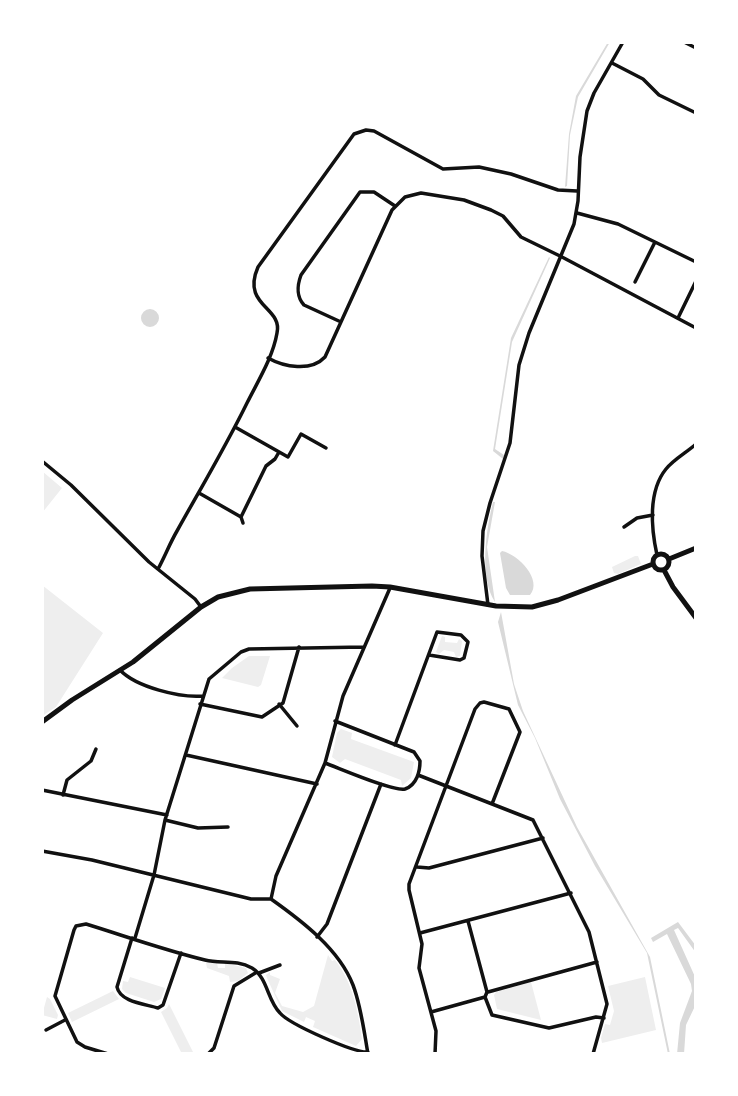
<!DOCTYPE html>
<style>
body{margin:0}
#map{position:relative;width:738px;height:1096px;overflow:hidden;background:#fff;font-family:Mulish,sans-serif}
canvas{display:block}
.frame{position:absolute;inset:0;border:44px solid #fff;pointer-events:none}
</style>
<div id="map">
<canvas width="738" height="1096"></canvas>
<div class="frame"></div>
</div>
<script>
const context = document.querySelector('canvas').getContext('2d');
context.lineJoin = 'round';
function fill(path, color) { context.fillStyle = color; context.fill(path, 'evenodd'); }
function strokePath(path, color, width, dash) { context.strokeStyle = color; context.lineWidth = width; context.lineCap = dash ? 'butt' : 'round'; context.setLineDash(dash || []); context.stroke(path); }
fill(new Path2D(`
 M 42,471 L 62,488 L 42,513 Z
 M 635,556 L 638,556 L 641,564 L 618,574 L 614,573 L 612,567 Z
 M 42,585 L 103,633 L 56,707 L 42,716 Z
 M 442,636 L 445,637 L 445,642 L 457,643 L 459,639 L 462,641 L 460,656 L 456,657 L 454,652 L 444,650 L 439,654 L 436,652 Z
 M 249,656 L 270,656 L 261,685 L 258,687 L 222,678 L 232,668 Z
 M 341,729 L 352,733 L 351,739 L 414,762 L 411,778 L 402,786 L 401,780 L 345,759 L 340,763 L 332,757 L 337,733 Z
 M 328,955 L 332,961 L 335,960 C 353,983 358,1011 362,1039 L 356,1046 L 313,1027 L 315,1021 L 306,1017 L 304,1022 L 282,1011 L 267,978 L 266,975 L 270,972 L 270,975 L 280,979 L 275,993 L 282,1006 L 303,1012 L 314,1006 Z
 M 206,963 L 217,963 L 218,968 L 225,968 L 225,963 L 246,968 L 248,973 L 238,981 L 230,982 L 229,976 L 207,968 Z
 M 130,977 L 165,988 L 161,999 L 154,1002 L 126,993 L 122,989 L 123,981 L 128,982 Z
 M 645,977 L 656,1030 L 602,1043 L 601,1038 L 605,1024 L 610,1025 L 614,1011 L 608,986 Z
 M 531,982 L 541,1020 L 497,1009 L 494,995 L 496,992 Z
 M 113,991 L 119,999 L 72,1022 L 68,1013 Z
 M 47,997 L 50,999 L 58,1015 L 57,1019 L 42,1015 Z
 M 169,1004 L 194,1054 L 182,1054 L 161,1012 L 167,1008 Z`), '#eee');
fill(new Path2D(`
 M 608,42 L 610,42 L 578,97 L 570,135 L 567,186 L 565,187 L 569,134 L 576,96 Z
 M 549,257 L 550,258 L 512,342 L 495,449 L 504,455 L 503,459 L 493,451 L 511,338 Z
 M141 318a9 9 0 1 1 18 0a9 9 0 1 1-18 0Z
 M 493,502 L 495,502 L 487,547 L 495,602 C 479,577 486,530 493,502 Z
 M 502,551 C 518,554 543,580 530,595 L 510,595 L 506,588 L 500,553 Z
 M 501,612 L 514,684 L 523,711 L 577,827 L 650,957 L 670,1054 L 668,1054 L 647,953 L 595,866 L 560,799 L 535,738 L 518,705 L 498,622 Z
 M 678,922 L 696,946 L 696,953 L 678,928 L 674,930 L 696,979 L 696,1004 L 686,1025 L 684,1054 L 677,1054 L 680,1023 L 692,991 L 691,984 L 667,934 L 653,942 L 651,938 Z`), '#d9d9d9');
strokePath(new Path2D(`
 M 684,42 L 696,48
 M 612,63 L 643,79 L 659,95 L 696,113
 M 577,213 L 618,224 L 696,262
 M 635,282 L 655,242
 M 678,318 L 696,281
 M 341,322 L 304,305 C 296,296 297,286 301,275 L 360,192 L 374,192 L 395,206
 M 268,358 C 284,367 311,372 325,357 L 392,210 L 405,197 L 421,193 L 464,200 L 491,210 L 503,216 L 521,237 L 562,257 L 696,328
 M 235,427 L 288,457 L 301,434 L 326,448
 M 42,461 L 71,485 L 149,562 L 195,599 L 201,607
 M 199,493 L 241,517 L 243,523
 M 241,517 L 266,466 L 275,459 L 279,452
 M 624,527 L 637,518 L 653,515
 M 657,555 C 651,528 648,491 666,469 C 674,459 686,453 696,444
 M 158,569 C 165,556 170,543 177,531 C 201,488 226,446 247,403 C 258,381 273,357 277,333 C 283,307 241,306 258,267 L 354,134 L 366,130 L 374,131 L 443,169 L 479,167 L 511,174 L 558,190 L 577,191
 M 488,605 L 482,556 L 483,531 L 490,503 L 510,443 L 519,365 L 529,333 L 574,224 L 578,201 L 580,157 L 587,111 L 594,93 L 623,42
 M 120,670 C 136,687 180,698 203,696
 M 200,704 L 262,717 L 283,703 L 299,647
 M 279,704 L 297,726
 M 395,745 L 437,632 L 461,635 L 468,642 L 464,658 L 460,660 L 429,655
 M 186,755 L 317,784
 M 325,763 C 339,768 394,792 405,789 C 417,785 420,771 420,761 L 414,752 L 335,721
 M 418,775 L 533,820 L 589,932 L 607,1004 L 593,1054
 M 42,790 L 167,815
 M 63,795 L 67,780 L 91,761 L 96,749
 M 165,820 L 198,828 L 228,827
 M 42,851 L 92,860 L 251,899 L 271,899
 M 417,867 L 429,868 L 543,838
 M 271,899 L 276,876 L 325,763 L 343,696 L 390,588
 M 271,899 C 302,921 339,949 353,985 C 361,1006 364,1031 368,1054
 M 468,921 L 487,992
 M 420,933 L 571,893
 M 317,937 L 327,924 L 381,784
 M 132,938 L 117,987 C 120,1002 145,1004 158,1008 L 163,1005 L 181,953
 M 135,938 L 154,875 L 165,820 L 209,679 L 241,652 L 249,649 L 364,647
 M 259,973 L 280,965
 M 487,992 L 485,997 L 492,1015 L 549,1028 L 596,1017 L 604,1018
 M 488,992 L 597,962
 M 431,1012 L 485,997
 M 46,1030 L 65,1020
 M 108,1054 L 85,1047 L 77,1042 L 55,996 L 74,930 L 76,926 L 86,924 C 125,936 164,950 205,960 C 221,964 236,959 252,968 C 268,978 267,1000 280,1013 C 289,1024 354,1053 368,1052
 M 208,1054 L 214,1048 L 234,986 L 257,972
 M 435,1054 L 436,1031 L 419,968 L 422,944 L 409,890 L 409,884 L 475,709 L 480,703 L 484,702 L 509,709 L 520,732 L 492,804`), '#111', 3.5);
strokePath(new Path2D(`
 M653 562a8 8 0 1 1 16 0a8 8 0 1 1-16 0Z
 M 669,559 L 696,548
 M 664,570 L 673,587 L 696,618
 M 42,722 L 72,700 L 133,662 L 201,607 L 218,597 L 250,589 L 372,586 L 390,587 L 496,606 L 532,607 L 558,600 L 653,564`), '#111', 5);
</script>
